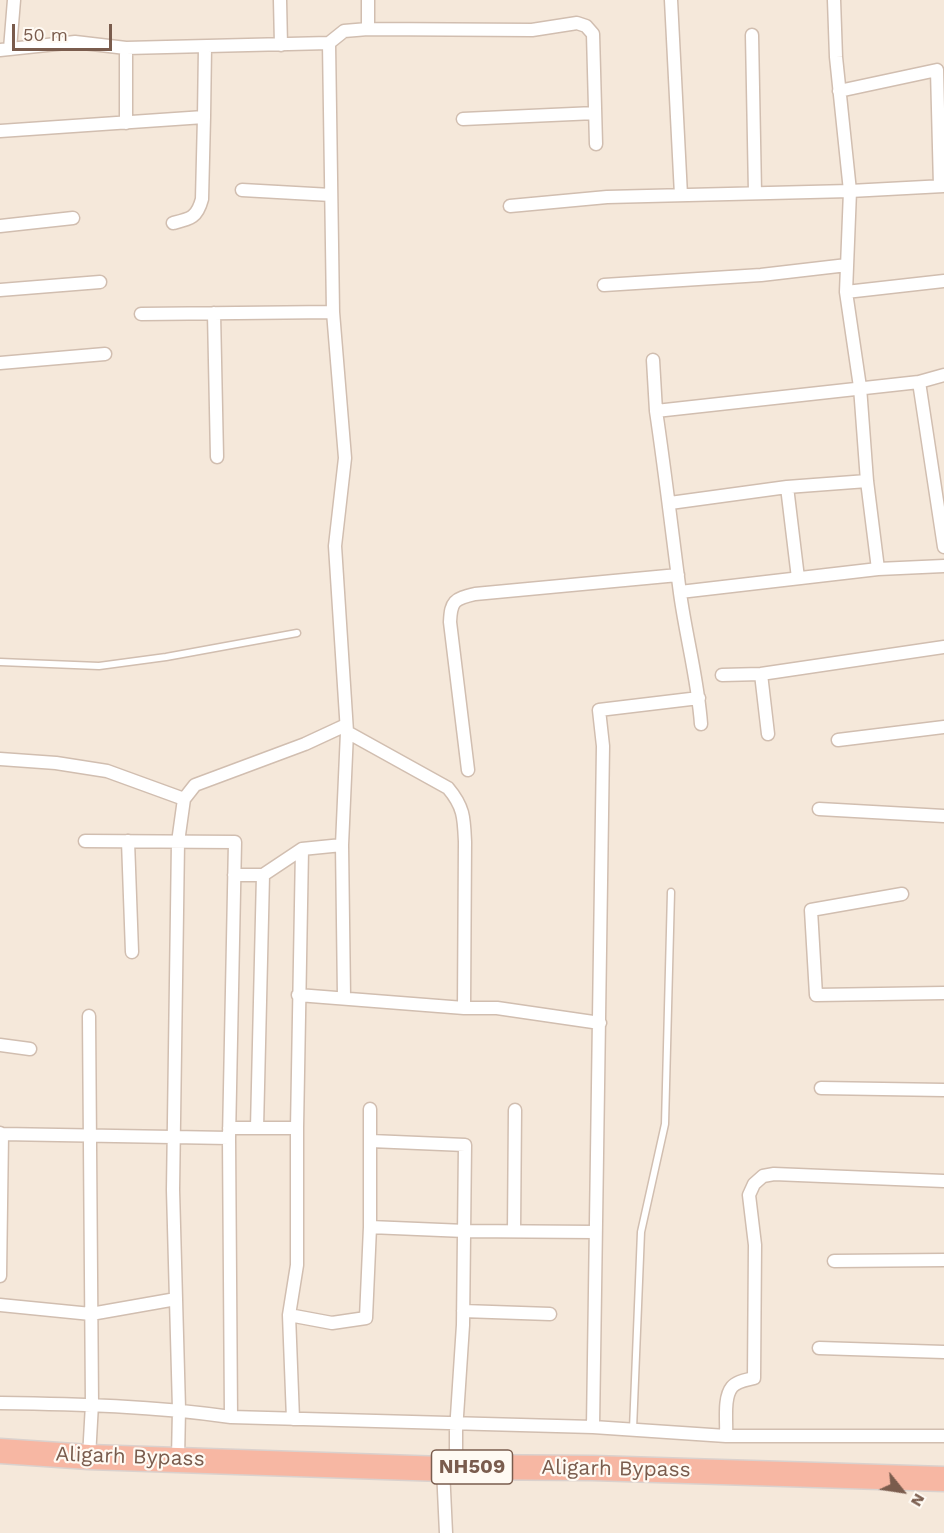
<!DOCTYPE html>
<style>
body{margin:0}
#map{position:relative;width:944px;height:1533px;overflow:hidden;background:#fdf6ec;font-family:"Work Sans",sans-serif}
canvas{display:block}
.north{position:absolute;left:872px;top:1461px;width:60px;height:60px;-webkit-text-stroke:4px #fffaf3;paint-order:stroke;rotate:120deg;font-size:16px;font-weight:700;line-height:24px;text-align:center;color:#7a5c4d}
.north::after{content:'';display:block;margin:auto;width:21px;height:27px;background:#7a5c4d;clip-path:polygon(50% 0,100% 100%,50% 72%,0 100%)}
.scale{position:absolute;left:12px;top:24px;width:100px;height:27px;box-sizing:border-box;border:3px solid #7a5c4d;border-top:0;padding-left:8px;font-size:18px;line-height:21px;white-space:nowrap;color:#7a5c4d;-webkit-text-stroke:4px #fffaf3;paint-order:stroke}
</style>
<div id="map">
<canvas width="944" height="1533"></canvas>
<div class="north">N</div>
<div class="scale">50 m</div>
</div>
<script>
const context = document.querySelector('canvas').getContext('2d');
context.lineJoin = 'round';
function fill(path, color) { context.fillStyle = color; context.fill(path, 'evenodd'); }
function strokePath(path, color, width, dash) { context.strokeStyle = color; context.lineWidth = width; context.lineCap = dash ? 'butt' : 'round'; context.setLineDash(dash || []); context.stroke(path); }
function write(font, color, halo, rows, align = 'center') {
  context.font = font + ' "Work Sans",sans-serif'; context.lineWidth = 4.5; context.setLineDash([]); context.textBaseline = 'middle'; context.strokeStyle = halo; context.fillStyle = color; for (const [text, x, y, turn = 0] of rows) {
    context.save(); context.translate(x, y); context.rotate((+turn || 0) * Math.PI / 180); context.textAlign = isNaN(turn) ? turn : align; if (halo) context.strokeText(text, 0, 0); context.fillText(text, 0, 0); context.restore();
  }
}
fill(new Path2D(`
 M 0,0 L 944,0 L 944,1533 L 0,1533 Z`), '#f5e8da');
const lane = new Path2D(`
 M 0,662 L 99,666 L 166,657 L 297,633
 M 633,1429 L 641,1232 L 665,1124 L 671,892`);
const street = new Path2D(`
 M 280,0 L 281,45
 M 368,0 L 368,29
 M 671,0 L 681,195
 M 834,0 L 836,57 L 850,191 L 944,186
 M 752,35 L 755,193
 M 10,49 L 14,0
 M 0,50 L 75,42 L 126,48
 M 839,91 L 937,70 L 940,186
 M 463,119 L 595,113
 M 126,123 L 126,48 L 329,43
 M 0,131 L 204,117 L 205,47
 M 242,190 L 331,195
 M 510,206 L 607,197 L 850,191 L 846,292 L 944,281
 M 173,223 C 190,219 197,218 202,199 L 204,117
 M 0,226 L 73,218
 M 604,285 L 761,275 L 847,265
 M 0,290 L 100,282
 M 846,292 L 860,387 L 867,481 L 878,569
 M 214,313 L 217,457
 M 141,314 L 333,312
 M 653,360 L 656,411
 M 0,363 L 105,354
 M 919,382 L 944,547
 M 787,487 L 798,578
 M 670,503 L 787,487 L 867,481
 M 680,592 L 878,569 L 944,566
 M 761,674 L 768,734
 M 722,675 L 761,674 L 944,647
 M 701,724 C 698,680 686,637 680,593 C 672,532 665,471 656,411 L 919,382 L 944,375
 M 347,732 L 448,788 C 464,807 464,818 465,842 L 464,1008
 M 838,740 L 944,727
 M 0,759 L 56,763 L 107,771 L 184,799
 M 468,770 L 450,622 C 451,601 454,599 475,594 L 678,575
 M 819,809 L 944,816
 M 85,841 L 235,842 L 229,1138 L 231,1417
 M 128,841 L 132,952
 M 234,875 L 263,875 L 302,849 L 342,845
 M 902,894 L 811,910 L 816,995 L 944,993
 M 298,995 L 464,1008 L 497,1008 L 600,1023
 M 344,997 L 342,845 L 347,732 L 335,546 L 345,458 L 333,312 L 329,43 L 344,31 L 368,29 L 532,30 L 577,23 L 586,26 L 593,34 L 596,144
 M 0,1045 L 30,1049
 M 821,1088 L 944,1090
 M 229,1128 L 297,1128 L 297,1265 L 289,1315 L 293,1419
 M 257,1128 L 263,875
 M 297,1128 L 302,849
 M 0,1133 L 2,1134 L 0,1276
 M 2,1134 L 229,1138
 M 371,1141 L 465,1145 L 463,1325 L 456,1431 L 456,1467
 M 370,1227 L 465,1231 L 595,1232
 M 514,1231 L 515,1110
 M 834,1261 L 944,1260
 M 0,1305 L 91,1314 L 176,1299
 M 463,1311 L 550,1314
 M 289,1315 L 332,1323 L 366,1318 L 370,1227 L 370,1109
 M 819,1348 L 944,1352
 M 0,1403 C 78,1404 154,1406 231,1417 L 593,1427 L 726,1436 L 944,1436
 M 593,1427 L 603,746 L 599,710 L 699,698
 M 726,1436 C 727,1422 723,1398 732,1387 C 737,1381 747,1380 754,1378 L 755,1245 L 749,1195 L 754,1184 L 763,1176 L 774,1174 L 944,1181
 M 89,1457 L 92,1404 L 89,1016
 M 178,1459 L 179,1409 L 173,1190 L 178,842 L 184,799 L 195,785 L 305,744 L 346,725
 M 443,1469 L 446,1533`);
const highway = new Path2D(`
 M 0,1451 L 89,1457 L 443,1469 L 456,1467 L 593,1468 L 944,1479`);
strokePath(lane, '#d1beb0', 9);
strokePath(street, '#d1beb0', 15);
strokePath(highway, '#dad1cd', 27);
strokePath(lane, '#fff', 6);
strokePath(street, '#fff', 12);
strokePath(highway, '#f7b7a3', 24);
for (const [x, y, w] of [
 [472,1467,81]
]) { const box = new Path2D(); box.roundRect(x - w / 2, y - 17, w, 34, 4.5); context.fillStyle = '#fffaf3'; context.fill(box); strokePath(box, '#7a5c4d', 1.5); }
write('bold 20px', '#7a5c4d', null, [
 ["NH509",472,1467]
]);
write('21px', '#7a5c4d', '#fffaf3', [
 ["Aligarh Bypass",130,1457,2],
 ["Aligarh Bypass",616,1469,1]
]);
</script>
